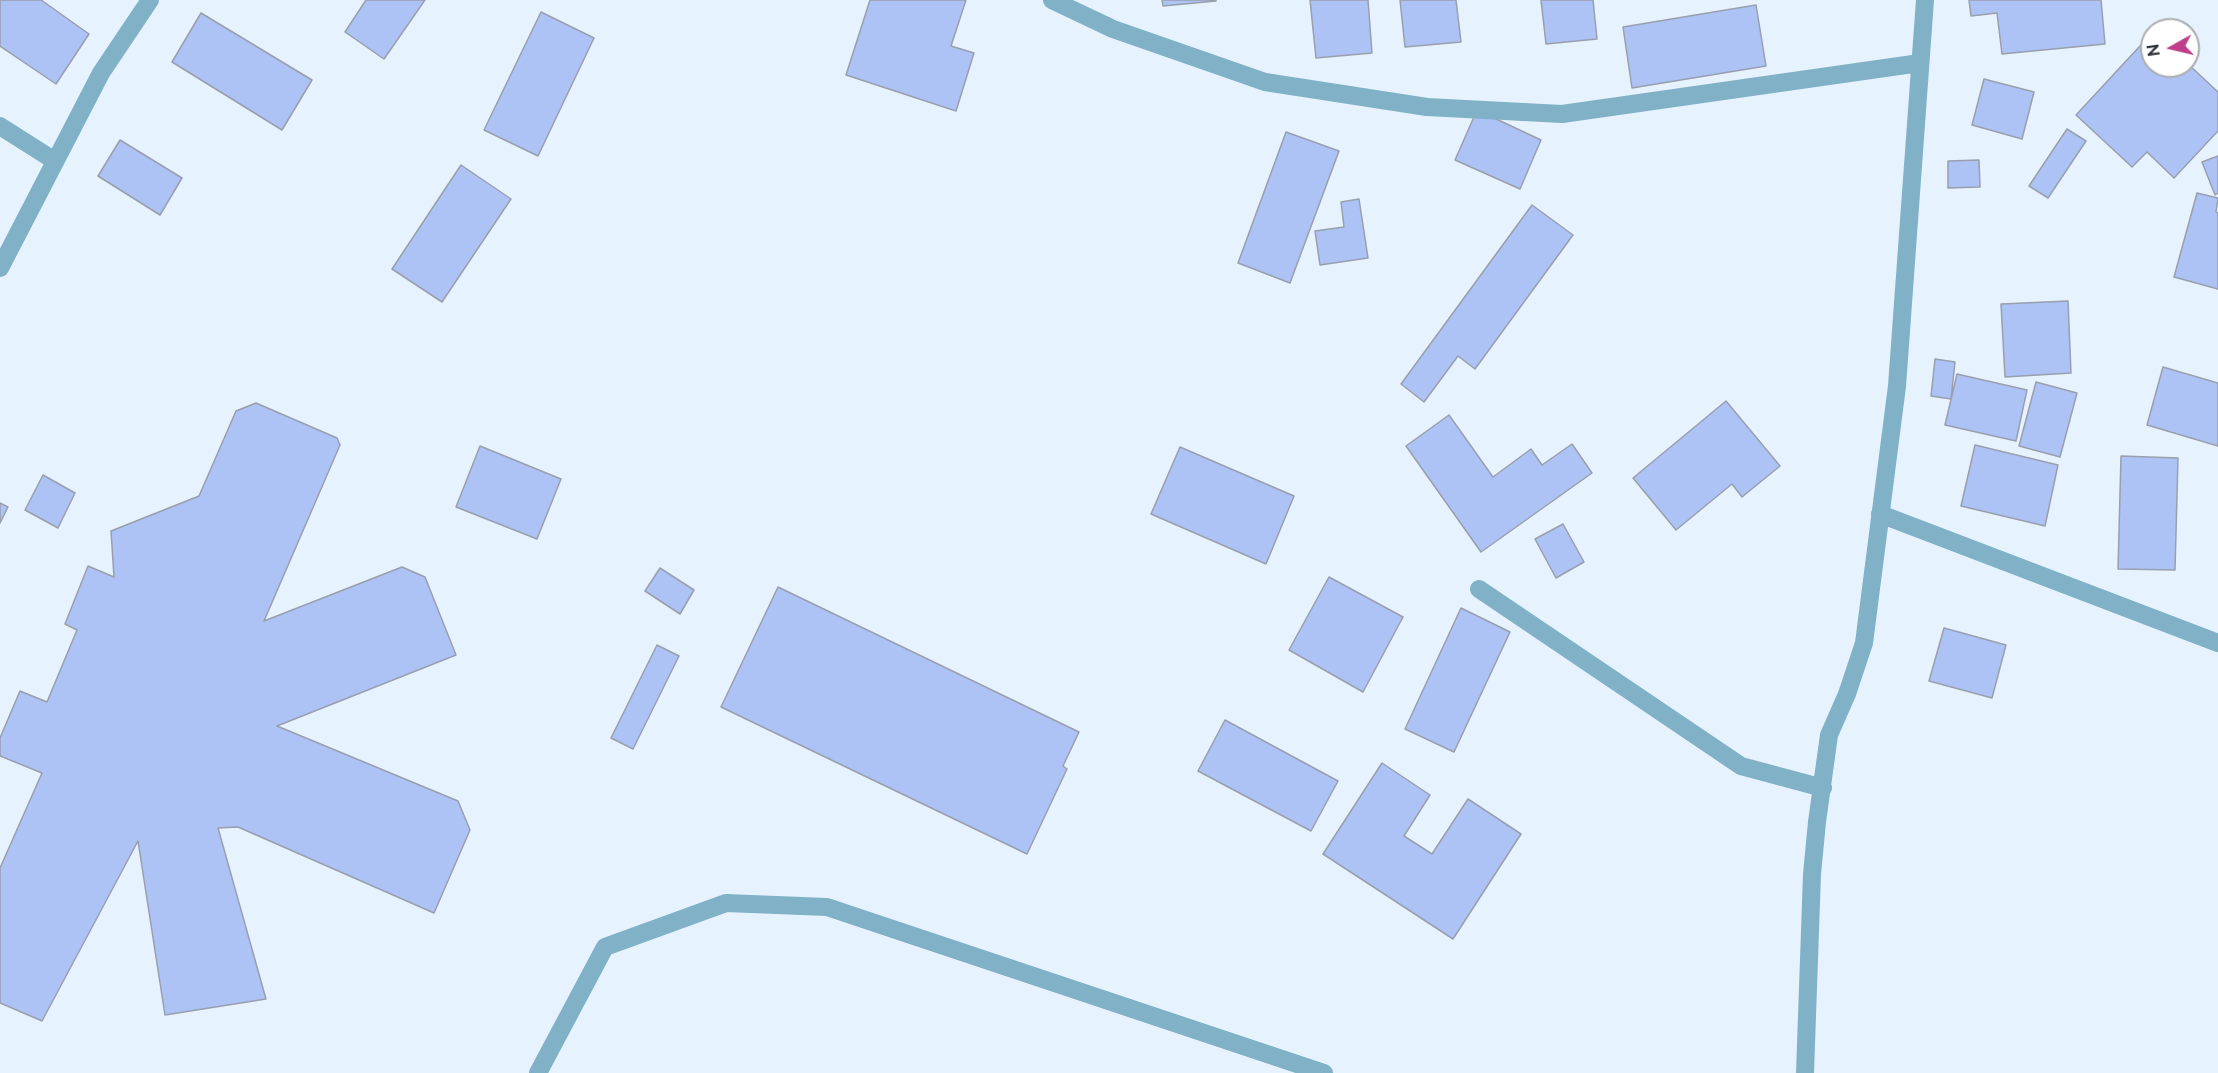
<!DOCTYPE html>
<style>
body{margin:0}
#map{position:relative;width:2218px;height:1073px;overflow:hidden;background:#e6f3ff;font-family:Raleway,sans-serif}
canvas{display:block}
.north{position:absolute;left:2140px;top:18px;width:60px;height:60px;box-sizing:border-box;background:#fff;border:2px solid #abadaf;border-radius:50%;rotate:262deg;font-size:16px;font-weight:700;line-height:24px;text-align:center;color:#2c3136}
.north::after{content:'';display:block;margin:auto;width:21px;height:27px;background:#be3e89;clip-path:polygon(50% 0,100% 100%,50% 72%,0 100%)}
</style>
<div id="map">
<canvas width="2218" height="1073"></canvas>
<div class="north">N</div>
</div>
<script>
const context = document.querySelector('canvas').getContext('2d');
context.lineJoin = 'round';
function fill(path, color) { context.fillStyle = color; context.fill(path, 'evenodd'); }
function strokePath(path, color, width, dash) { context.strokeStyle = color; context.lineWidth = width; context.lineCap = dash ? 'butt' : 'round'; context.setLineDash(dash || []); context.stroke(path); }
const building = new Path2D(`
 M 0,0 L 41,0 L 89,34 L 56,84 L 0,46 Z
 M 366,0 L 425,0 L 384,59 L 345,32 Z
 M 870,0 L 966,0 L 951,46 L 974,53 L 956,111 L 846,75 Z
 M 1162,0 L 1216,0 L 1216,1 L 1163,6 Z
 M 1310,0 L 1368,0 L 1372,53 L 1316,58 Z
 M 1400,0 L 1456,0 L 1461,42 L 1405,47 Z
 M 1541,0 L 1593,0 L 1597,39 L 1546,44 Z
 M 1969,0 L 2101,0 L 2105,44 L 2002,54 L 1997,13 L 1971,16 Z
 M 1756,5 L 1766,66 L 1632,88 L 1623,27 Z
 M 541,12 L 594,38 L 538,156 L 484,130 Z
 M 201,13 L 312,80 L 282,130 L 172,62 Z
 M 2152,33 L 2152,66 L 2188,64 L 2218,92 L 2218,131 L 2174,178 L 2147,152 L 2132,167 L 2076,115 Z
 M 1984,79 L 2034,92 L 2022,139 L 1972,125 Z
 M 1477,110 L 1541,140 L 1520,189 L 1455,160 Z
 M 2067,129 L 2086,141 L 2048,198 L 2029,186 Z
 M 1286,132 L 1339,151 L 1290,283 L 1238,263 Z
 M 120,140 L 182,178 L 160,215 L 98,176 Z
 M 2218,156 L 2218,193 L 2215,195 L 2202,162 Z
 M 1979,160 L 1980,187 L 1948,188 L 1948,161 Z
 M 461,165 L 511,199 L 442,302 L 392,269 Z
 M 2197,193 L 2218,198 L 2216,212 L 2218,213 L 2218,289 L 2174,277 Z
 M 1359,199 L 1368,258 L 1320,265 L 1315,231 L 1344,227 L 1341,202 Z
 M 1532,205 L 1573,235 L 1475,369 L 1458,356 L 1424,402 L 1401,384 Z
 M 2068,301 L 2071,373 L 2005,377 L 2001,304 Z
 M 1935,359 L 1955,362 L 1951,399 L 1931,396 Z
 M 2163,367 L 2218,383 L 2218,446 L 2147,425 Z
 M 1957,374 L 2027,390 L 2016,441 L 1945,425 Z
 M 2036,382 L 2077,393 L 2060,457 L 2019,446 Z
 M 1726,401 L 1780,466 L 1742,497 L 1732,484 L 1676,530 L 1633,478 Z
 M 256,403 L 337,438 L 340,445 L 264,621 L 402,567 L 425,577 L 456,655 L 277,726 L 458,801 L 470,830 L 434,913 L 238,827 L 218,828 L 266,999 L 165,1015 L 138,841 L 42,1021 L 0,1003 L 0,868 L 42,773 L 0,756 L 0,738 L 20,691 L 47,702 L 77,630 L 65,624 L 88,566 L 114,577 L 111,531 L 199,496 L 236,411 Z
 M 1449,415 L 1493,477 L 1531,449 L 1542,465 L 1572,444 L 1592,473 L 1481,552 L 1406,446 Z
 M 1975,445 L 2058,465 L 2045,526 L 1961,506 Z
 M 480,446 L 561,479 L 537,539 L 456,507 Z
 M 1180,447 L 1294,496 L 1266,564 L 1151,514 Z
 M 2121,456 L 2178,458 L 2175,570 L 2118,569 Z
 M 43,475 L 75,493 L 58,528 L 25,510 Z
 M 0,503 L 8,507 L 0,523 Z
 M 1563,524 L 1584,562 L 1556,578 L 1535,539 Z
 M 660,568 L 694,590 L 680,614 L 645,591 Z
 M 1329,577 L 1403,617 L 1363,692 L 1289,650 Z
 M 778,587 L 1079,732 L 1063,766 L 1067,769 L 1027,854 L 721,707 Z
 M 1461,608 L 1510,632 L 1454,752 L 1405,729 Z
 M 1944,628 L 2006,645 L 1992,698 L 1929,681 Z
 M 657,645 L 679,656 L 633,749 L 611,738 Z
 M 1225,720 L 1338,781 L 1311,831 L 1198,771 Z
 M 1382,763 L 1430,795 L 1404,836 L 1432,854 L 1468,799 L 1521,834 L 1453,939 L 1323,854 Z`);
fill(building, '#adc2f5');
strokePath(building, '#999fad', 1.5);
strokePath(new Path2D(`
 M 1052,0 L 1113,29 L 1265,82 L 1427,107 L 1562,114 L 1920,63
 M 0,126 L 55,161
 M 0,268 L 101,73 L 150,0
 M 1880,514 L 2218,643
 M 1479,589 L 1741,766 L 1823,788
 M 538,1073 L 605,947 L 726,903 L 827,907 L 1324,1073
 M 1805,1073 L 1812,874 L 1817,822 L 1829,735 L 1847,694 L 1864,643 L 1897,386 L 1925,0`), '#80b1c7', 18);
</script>
